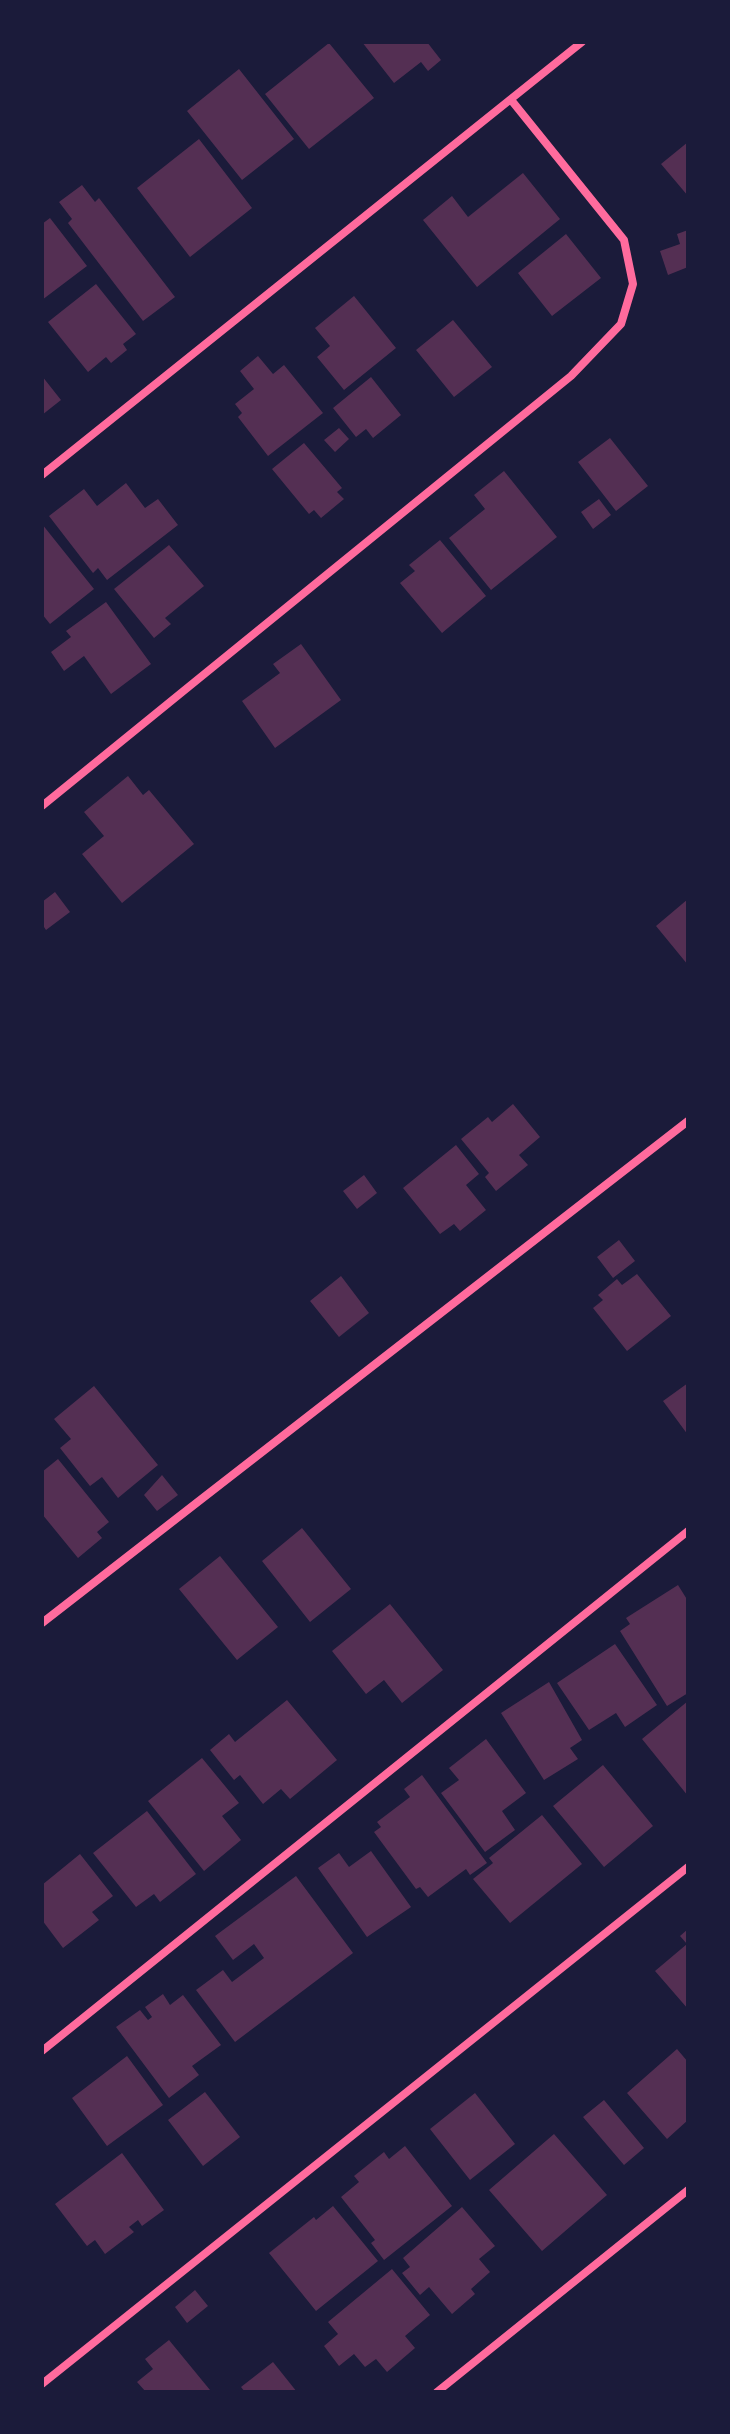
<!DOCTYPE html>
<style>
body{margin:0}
#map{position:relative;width:730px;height:2434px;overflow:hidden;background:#1b1b3a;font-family:"Crimson Pro",serif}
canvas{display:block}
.frame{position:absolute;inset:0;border:44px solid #1b1b3a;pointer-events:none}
</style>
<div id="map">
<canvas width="730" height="2434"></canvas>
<div class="frame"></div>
</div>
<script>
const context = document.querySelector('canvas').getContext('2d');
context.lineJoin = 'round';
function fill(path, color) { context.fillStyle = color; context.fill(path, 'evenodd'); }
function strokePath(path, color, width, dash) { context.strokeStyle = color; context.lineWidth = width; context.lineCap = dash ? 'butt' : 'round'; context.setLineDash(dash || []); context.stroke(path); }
fill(new Path2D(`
 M 362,42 L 427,42 L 441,60 L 428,71 L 421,62 L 394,83 Z
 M 329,43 L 374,98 L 309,149 L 265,94 Z
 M 239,69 L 294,139 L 242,180 L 187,111 Z
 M 199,139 L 252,208 L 190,257 L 137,188 Z
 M 688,142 L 688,196 L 661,164 Z
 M 523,173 L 560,219 L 477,287 L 423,220 L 452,196 L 468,217 Z
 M 82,185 L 95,202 L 99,198 L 175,297 L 143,321 L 68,223 L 72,219 L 59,202 Z
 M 50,218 L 87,266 L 42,300 L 42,224 Z
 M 688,230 L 688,267 L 668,275 L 660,251 L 680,244 L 677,234 Z
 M 566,234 L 601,278 L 552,316 L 518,273 Z
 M 96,284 L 136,334 L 123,344 L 127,350 L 111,363 L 106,357 L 88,372 L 48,322 Z
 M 354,296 L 396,348 L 344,390 L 317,357 L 330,346 L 315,328 Z
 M 453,320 L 492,367 L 454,397 L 416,350 Z
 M 258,356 L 273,374 L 284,365 L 323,413 L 268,456 L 238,417 L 242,413 L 235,404 L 254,389 L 240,371 Z
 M 42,376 L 61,400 L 42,415 Z
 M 371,377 L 401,415 L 373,438 L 366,429 L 356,437 L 333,408 Z
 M 339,428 L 349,439 L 335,452 L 324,440 Z
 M 610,438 L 648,486 L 616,511 L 578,462 Z
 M 304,443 L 342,488 L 337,492 L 344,499 L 321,518 L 314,510 L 309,514 L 272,469 Z
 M 504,471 L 557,537 L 491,590 L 449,538 L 485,509 L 474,495 Z
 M 126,483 L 145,508 L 158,499 L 178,525 L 107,580 L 98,568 L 93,573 L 49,516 L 84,489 L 97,506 Z
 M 599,499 L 611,515 L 593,529 L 581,512 Z
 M 42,524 L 94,589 L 50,624 L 42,614 Z
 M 440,540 L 486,596 L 442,633 L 400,583 L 415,571 L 409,565 Z
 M 169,545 L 204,586 L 165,618 L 171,624 L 154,638 L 114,589 Z
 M 106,602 L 151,664 L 111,694 L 84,656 L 64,671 L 51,652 L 71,637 L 66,631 Z
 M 301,644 L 341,700 L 275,748 L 242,701 L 280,673 L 273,664 Z
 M 128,776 L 143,795 L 149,790 L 194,844 L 122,903 L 82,854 L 104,836 L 84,812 Z
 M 55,892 L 70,912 L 46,930 L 42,924 L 42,902 Z
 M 688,899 L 688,965 L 656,926 Z
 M 513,1104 L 540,1137 L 519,1155 L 528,1165 L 496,1191 L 485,1177 L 489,1173 L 461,1139 L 488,1117 L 492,1122 Z
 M 456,1145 L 479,1174 L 466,1185 L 486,1210 L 460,1231 L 454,1224 L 440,1234 L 403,1188 Z
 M 364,1175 L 377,1193 L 357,1209 L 343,1191 Z
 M 619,1240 L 635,1261 L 613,1278 L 597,1257 Z
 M 637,1274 L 671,1316 L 627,1351 L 593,1308 L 603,1300 L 598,1295 L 617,1279 L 622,1285 Z
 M 341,1276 L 369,1313 L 339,1337 L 310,1301 Z
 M 688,1383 L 688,1435 L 663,1401 Z
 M 94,1386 L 158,1465 L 118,1498 L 102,1477 L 90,1486 L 60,1448 L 71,1439 L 54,1419 Z
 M 58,1459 L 109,1522 L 97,1532 L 102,1538 L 78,1558 L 42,1514 L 42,1472 Z
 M 162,1475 L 178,1495 L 157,1511 L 144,1495 Z
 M 302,1528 L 351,1589 L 310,1622 L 262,1561 Z
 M 220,1556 L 278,1627 L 237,1660 L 179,1589 Z
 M 678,1585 L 688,1601 L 688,1693 L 667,1706 L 620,1631 L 630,1624 L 626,1618 Z
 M 390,1604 L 443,1670 L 402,1703 L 384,1680 L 366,1694 L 332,1651 Z
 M 615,1644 L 657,1705 L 625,1727 L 616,1713 L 589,1730 L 557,1683 Z
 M 549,1682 L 582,1740 L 570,1748 L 578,1759 L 544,1780 L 501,1713 Z
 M 287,1700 L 337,1760 L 290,1799 L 281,1789 L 263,1804 L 240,1775 L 234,1780 L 210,1750 L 229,1734 L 235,1742 Z
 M 688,1701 L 688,1796 L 642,1739 Z
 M 486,1739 L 526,1793 L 502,1811 L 515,1830 L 485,1852 L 441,1793 L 459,1780 L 449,1768 Z
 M 202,1758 L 239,1803 L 222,1816 L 241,1840 L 204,1871 L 148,1801 Z
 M 603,1765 L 653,1826 L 604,1867 L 553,1806 Z
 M 422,1775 L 487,1863 L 470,1875 L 466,1869 L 428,1897 L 420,1887 L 416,1889 L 374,1832 L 381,1827 L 377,1822 L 410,1797 L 404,1789 Z
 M 147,1811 L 196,1874 L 160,1902 L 154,1894 L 136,1907 L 93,1853 Z
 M 542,1815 L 582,1864 L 510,1923 L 473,1879 L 493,1863 L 489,1858 Z
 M 371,1851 L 411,1907 L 367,1937 L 318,1868 L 339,1853 L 349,1867 Z
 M 80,1854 L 113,1896 L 92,1912 L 99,1920 L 63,1948 L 42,1920 L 42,1885 Z
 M 296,1876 L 353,1953 L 235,2042 L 196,1990 L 223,1970 L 232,1982 L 264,1958 L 254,1944 L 233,1960 L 215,1936 Z
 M 688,1929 L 688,2009 L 655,1971 L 687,1944 L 680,1936 Z
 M 163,1994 L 170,2005 L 183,1995 L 221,2045 L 192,2066 L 199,2075 L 169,2098 L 116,2027 L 140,2010 L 148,2020 L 152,2017 L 145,2007 Z
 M 677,2049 L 688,2062 L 688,2120 L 667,2139 L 627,2093 Z
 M 127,2056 L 163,2105 L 107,2146 L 72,2098 Z
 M 205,2092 L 240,2137 L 203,2166 L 168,2120 Z
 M 475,2093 L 515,2144 L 470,2180 L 430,2129 Z
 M 604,2100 L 644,2148 L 624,2165 L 583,2117 Z
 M 554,2134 L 607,2195 L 542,2251 L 489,2190 Z
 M 405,2146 L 452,2206 L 384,2260 L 371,2243 L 375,2240 L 341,2197 L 359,2182 L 354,2176 L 384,2152 L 389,2159 Z
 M 122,2153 L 164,2210 L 142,2226 L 138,2220 L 129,2227 L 134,2232 L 105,2254 L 95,2240 L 87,2246 L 55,2204 Z
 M 333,2206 L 378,2261 L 316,2311 L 269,2253 L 314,2217 L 316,2220 Z
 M 462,2207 L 495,2246 L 479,2259 L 490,2272 L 471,2289 L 475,2294 L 452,2314 L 429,2287 L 420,2295 L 402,2273 L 410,2267 L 403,2258 Z
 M 392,2269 L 430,2315 L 405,2336 L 415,2348 L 387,2372 L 376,2359 L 365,2367 L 354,2354 L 339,2366 L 324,2346 L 338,2334 L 328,2322 Z
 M 195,2290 L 208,2306 L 187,2323 L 175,2307 Z
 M 169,2340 L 210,2390 L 207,2392 L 146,2392 L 137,2382 L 153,2369 L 145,2359 Z
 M 273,2362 L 297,2392 L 245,2392 L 241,2387 Z`), '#542f53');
strokePath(new Path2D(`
 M 42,475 L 582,42
 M 42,806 L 571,376 L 621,324 L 633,284 L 624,240 L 512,101
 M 42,1623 L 688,1121
 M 42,2051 L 688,1531
 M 42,2384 L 688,1867
 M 437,2392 L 688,2190`), '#ff6b9d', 8);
</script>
